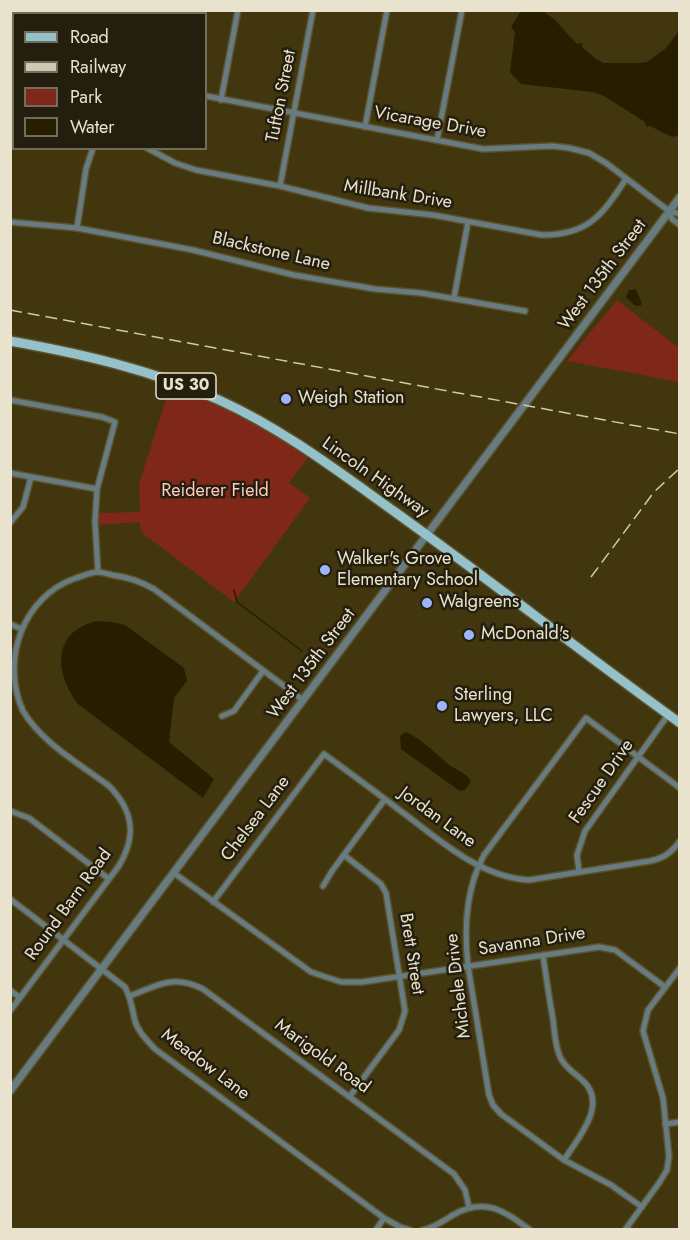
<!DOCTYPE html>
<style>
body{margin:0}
#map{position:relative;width:690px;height:1240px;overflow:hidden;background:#42360e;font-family:Jost,sans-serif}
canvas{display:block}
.frame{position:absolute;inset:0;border:12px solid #e9e2cd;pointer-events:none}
.legend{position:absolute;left:12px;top:12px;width:195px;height:138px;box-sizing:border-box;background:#231e0e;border:2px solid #726c5a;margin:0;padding:8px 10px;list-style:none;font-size:18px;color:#e9e2cd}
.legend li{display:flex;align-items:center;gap:12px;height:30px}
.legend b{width:30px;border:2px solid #726c5a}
</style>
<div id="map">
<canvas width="690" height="1240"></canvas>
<div class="frame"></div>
<ul class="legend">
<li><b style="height:8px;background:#94c1ca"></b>Road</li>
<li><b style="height:8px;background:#d0c9b1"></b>Railway</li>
<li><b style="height:16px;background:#7f2819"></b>Park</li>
<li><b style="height:16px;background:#271e00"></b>Water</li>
</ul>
</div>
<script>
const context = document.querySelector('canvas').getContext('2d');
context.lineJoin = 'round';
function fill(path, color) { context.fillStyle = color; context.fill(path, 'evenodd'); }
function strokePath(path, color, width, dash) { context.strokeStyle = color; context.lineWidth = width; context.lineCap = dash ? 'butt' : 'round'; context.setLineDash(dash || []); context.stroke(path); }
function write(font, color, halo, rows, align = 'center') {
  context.font = font + ' Jost,sans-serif'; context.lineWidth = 5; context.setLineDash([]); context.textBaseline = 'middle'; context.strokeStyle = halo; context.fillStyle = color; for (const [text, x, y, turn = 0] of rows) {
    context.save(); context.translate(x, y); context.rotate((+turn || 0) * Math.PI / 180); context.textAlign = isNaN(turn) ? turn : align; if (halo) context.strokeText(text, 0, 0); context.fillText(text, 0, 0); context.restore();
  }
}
fill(new Path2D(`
 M 617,300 L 679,348 L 679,382 L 567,361 Z
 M 171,384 C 219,405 266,425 308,457 L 289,483 L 310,498 L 234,602 L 141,532 L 140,522 L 98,525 L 97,513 L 140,512 L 139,484 Z`), '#7f2819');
fill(new Path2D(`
 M 521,11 L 543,11 L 554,19 L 577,44 L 582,43 L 582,47 L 596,59 L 604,63 L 640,63 L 647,62 L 665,49 L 679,31 L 679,135 L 672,137 L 650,126 L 647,127 L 645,122 L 604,96 L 593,92 L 521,84 L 510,72 L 515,32 L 511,27 Z
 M 636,289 L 642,304 L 639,306 L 634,305 L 626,297 L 629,290 Z
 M 97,621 L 111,622 L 125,625 L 184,668 L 187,681 L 174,698 L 169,742 L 214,779 L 203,798 L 78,704 C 55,673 51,632 97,621 Z
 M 406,732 C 423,740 435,753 448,764 C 456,770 466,773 471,781 L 465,790 L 460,791 L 450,784 L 401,749 L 400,736 Z`), '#271e00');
strokePath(new Path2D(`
 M 234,590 L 237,602 L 302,651`), '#271e00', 1.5);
const minor = new Path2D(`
 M 81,10 L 85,14
 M 206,96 L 483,149 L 552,146 L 569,148 L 589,153 L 606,163 L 669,211 L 680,214
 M 221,100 L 238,10
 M 365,127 L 387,10
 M 10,133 L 14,129
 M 437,140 L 462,10
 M 10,142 L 14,143
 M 147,148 L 175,163 L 196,170 L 280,186 L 368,208 L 433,215 L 542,235 C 589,235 602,215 626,179
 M 280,186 L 313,10
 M 669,211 L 672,219 L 680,225
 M 10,222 L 77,228 L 193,250 L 294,275 L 375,289 L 421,293 L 525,311
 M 77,228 L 86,169 L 93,148
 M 454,298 L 468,222
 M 10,400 L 102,417 L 115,422 L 97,489 L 95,522 L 98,572
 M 10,473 L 97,489
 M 10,523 L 23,507 L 31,477
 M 10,624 L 19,628
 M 222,716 L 234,711 L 263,671
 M 10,811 L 29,818 L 109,879
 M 344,855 L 381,884 L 386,893 L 405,1011 L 399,1030 L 350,1096
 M 579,872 L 577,855 L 585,831 L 668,715
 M 174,873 L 311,972 L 341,982 L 362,982 L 599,947 L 615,950 L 665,987
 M 323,886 L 332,871 L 385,799
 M 10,899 L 125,987 C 131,998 132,1008 135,1021 C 138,1032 147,1040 155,1049 L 384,1218 L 400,1227 L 410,1230
 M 213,902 L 324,754 C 350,773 376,792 402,812 C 440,840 479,877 529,880 L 650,861 C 664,858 671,853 680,841
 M 543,955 C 546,976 549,998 553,1019 C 554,1030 555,1041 558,1051 C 561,1064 572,1071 581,1079 C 610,1103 578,1138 564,1160
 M 10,990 L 20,998
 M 130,996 C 158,985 174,974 203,989 L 454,1174 L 465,1190 L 469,1207
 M 10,1011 L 118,867 C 137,837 134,811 109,786 C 80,764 42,743 23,711 C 0,660 23,596 76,578 C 83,576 91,572 98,572 C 102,572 107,574 112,575 C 128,577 140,581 154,589 L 303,700
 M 665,1124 L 680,1122
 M 642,1207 L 611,1185 L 564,1160 L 501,1114 L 493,1105 L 489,1095 L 468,966 C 464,930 466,888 484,855 L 586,718 L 680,788
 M 376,1230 L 384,1218
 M 423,1230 C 435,1227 443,1221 453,1215 C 485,1197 503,1210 530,1230
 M 625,1230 L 659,1183 L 667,1170 L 669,1156 L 663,1098 L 643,1031 L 648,1010 L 680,968`);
const tertiary = new Path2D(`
 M 10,1091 L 680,197`);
const primary = new Path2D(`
 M 10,341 C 83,354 152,370 219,400 C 283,429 339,472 395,512 C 491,581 584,654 680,723`);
strokePath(minor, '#5d522d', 8);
strokePath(tertiary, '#5d522d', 10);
strokePath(primary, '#5d522d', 12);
strokePath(minor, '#677c81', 5);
strokePath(tertiary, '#677c81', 7);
strokePath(primary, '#94c1ca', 9);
strokePath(new Path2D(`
 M 10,310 L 680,434
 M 591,577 L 654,492 L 680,468`), '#d0c9b1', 1.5, [12, 6]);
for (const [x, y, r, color] of [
 [286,399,6,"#9fb3fd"],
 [325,570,6,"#9fb3fd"],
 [427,603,6,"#9fb3fd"],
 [469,635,6,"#9fb3fd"],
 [442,706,6,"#9fb3fd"]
]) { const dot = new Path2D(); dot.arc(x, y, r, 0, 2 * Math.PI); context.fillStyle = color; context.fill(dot); strokePath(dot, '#231e0e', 2); }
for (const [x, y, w] of [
 [186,386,60]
]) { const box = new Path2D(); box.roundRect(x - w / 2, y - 13, w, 26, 4.5); context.fillStyle = '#231e0e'; context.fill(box); strokePath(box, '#e9e2cd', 1.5); }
write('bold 16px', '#e9e2cd', null, [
 ["US 30",186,386]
]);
write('18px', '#e9e2cd', '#231e0e', [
 ["Tufton Street",282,96,-79],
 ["Vicarage Drive",430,123,10],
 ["Millbank Drive",398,195,9],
 ["Blackstone Lane",271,252,13],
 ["West 135th Street",603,275,-53],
 ["Lincoln Highway",375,478,35],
 ["West 135th Street",312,664,-53],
 ["Fescue Drive",602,782,-55],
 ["Jordan Lane",437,818,36],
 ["Chelsea Lane",256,819,-53],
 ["Round Barn Road",69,905,-54],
 ["Savanna Drive",532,942,-9],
 ["Brett Street",411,954,81],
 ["Michele Drive",459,986,-97],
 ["Marigold Road",322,1057,36],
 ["Meadow Lane",205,1065,37]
]);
write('18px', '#e9e2cd', '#231e0e', [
 ["Weigh Station",298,399],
 ["Walker's Grove",337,560],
 ["Elementary School",337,581],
 ["Walgreens",439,603],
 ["McDonald's",481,635],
 ["Sterling",454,696],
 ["Lawyers, LLC",454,717]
], 'left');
write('18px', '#fec9be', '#231e0e', [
 ["Reiderer Field",215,492]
]);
</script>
